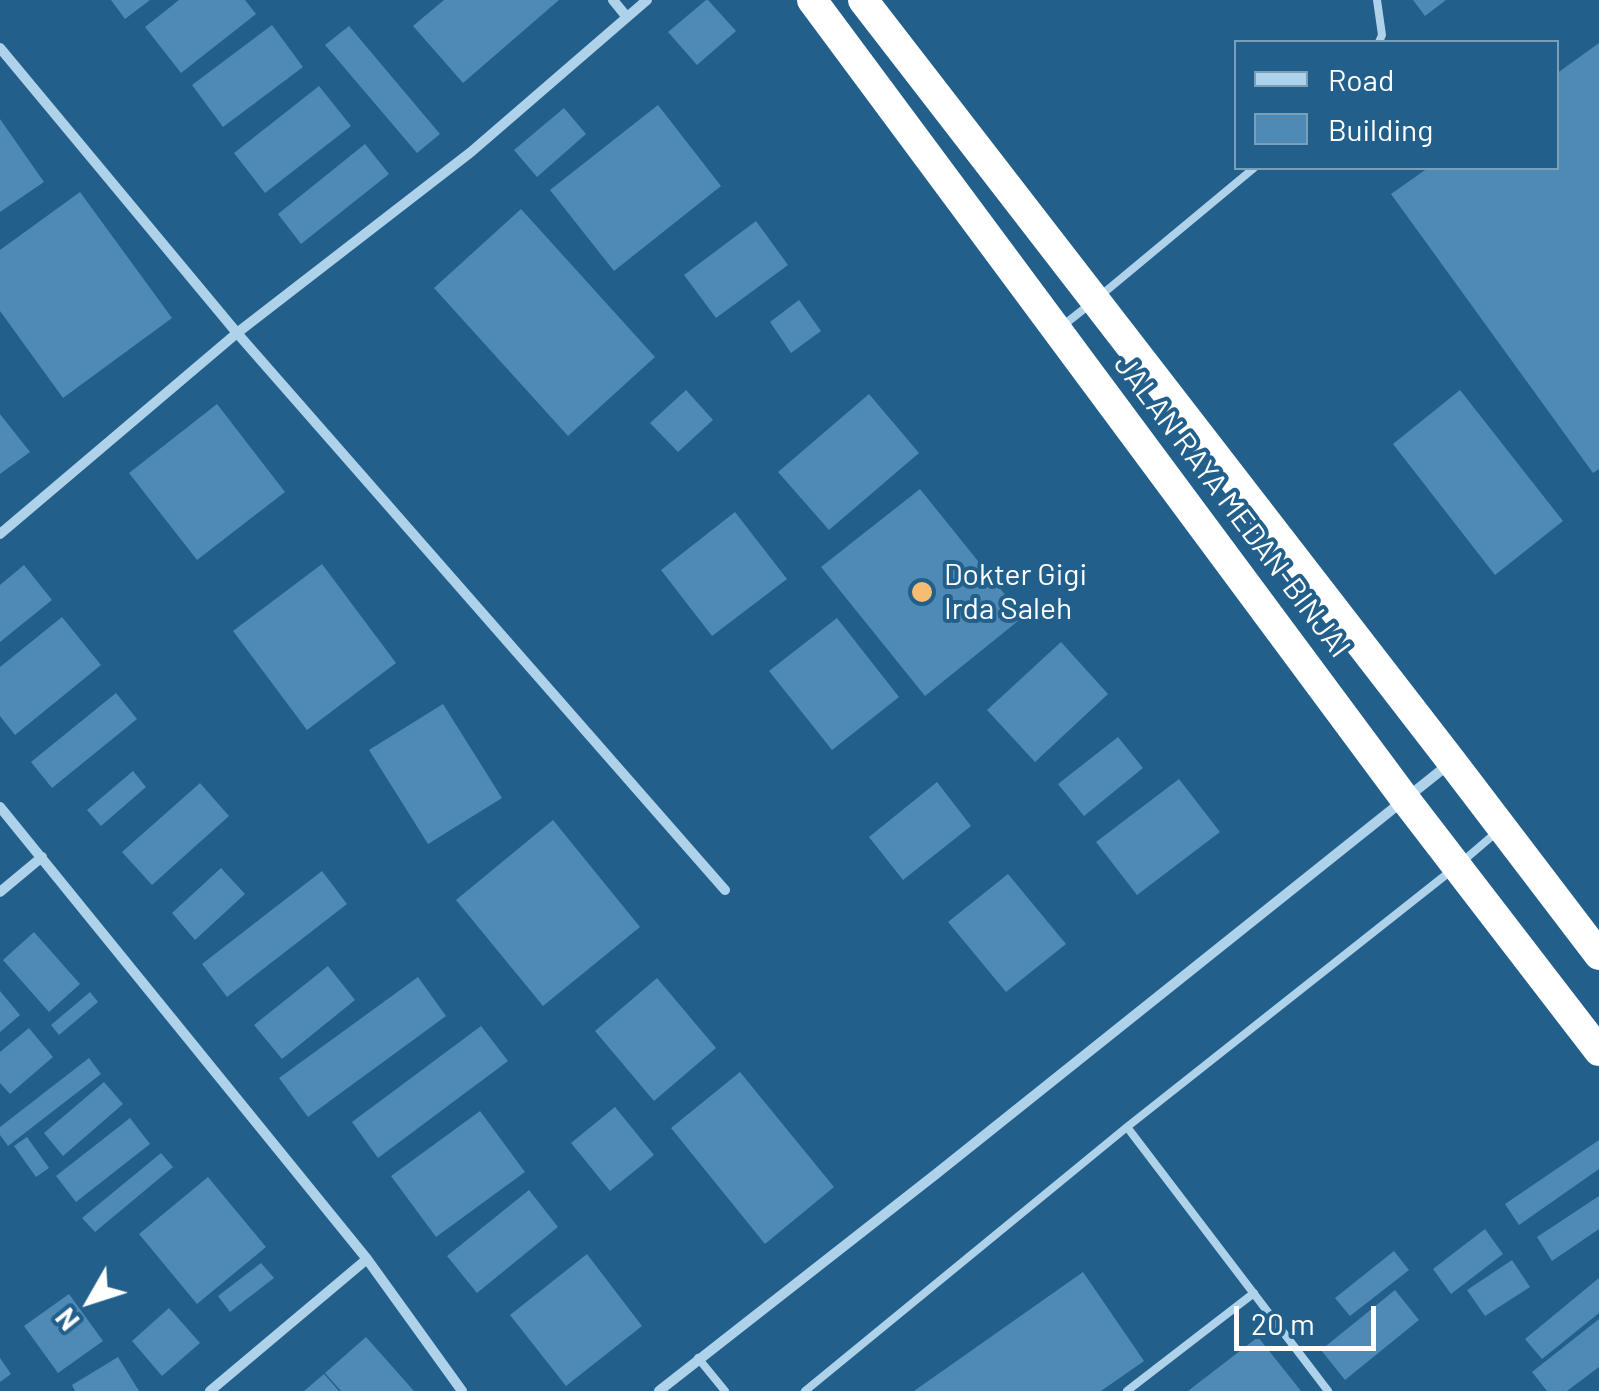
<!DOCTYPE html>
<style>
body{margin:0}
#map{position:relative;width:1599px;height:1391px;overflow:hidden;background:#225f8b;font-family:Barlow,sans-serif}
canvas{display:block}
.legend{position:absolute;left:1234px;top:40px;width:325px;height:130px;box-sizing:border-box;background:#225f8b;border:2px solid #7a9fb9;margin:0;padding:12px 18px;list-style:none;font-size:30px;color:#fff}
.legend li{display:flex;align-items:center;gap:20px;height:50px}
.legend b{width:50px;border:2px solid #7a9fb9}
.north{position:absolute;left:40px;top:1251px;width:100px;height:100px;-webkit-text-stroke:8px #225f8b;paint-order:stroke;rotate:231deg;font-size:28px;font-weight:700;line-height:40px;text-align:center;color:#fff}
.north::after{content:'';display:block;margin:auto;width:35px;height:45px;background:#fff;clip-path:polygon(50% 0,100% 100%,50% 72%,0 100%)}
.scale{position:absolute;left:1234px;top:1306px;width:142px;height:45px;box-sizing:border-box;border:5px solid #fff;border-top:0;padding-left:12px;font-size:30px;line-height:35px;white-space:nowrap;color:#fff;-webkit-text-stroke:8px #225f8b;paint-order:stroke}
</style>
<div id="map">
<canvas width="1599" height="1391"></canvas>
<ul class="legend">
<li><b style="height:12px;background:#afd2eb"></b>Road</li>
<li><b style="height:28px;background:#4f8ab4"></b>Building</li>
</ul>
<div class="north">N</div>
<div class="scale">20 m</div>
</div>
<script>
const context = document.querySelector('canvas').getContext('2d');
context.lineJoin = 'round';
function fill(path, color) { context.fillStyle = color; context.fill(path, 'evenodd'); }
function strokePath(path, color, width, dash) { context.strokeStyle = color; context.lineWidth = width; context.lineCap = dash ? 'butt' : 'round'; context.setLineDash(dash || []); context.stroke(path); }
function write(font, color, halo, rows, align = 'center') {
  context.font = font + ' Barlow,sans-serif'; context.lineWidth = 8; context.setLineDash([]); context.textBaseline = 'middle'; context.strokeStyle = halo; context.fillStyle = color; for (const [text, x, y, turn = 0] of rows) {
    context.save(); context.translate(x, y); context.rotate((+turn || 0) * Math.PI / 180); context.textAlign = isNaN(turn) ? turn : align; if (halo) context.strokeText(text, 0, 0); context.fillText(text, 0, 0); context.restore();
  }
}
fill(new Path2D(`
 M 111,0 L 150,0 L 125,19 Z
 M 179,0 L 245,0 L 256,14 L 181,73 L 145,27 Z
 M 444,0 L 559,0 L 463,83 L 413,26 Z
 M 706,0 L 708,0 L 736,31 L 697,65 L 668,32 Z
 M 1413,0 L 1446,0 L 1425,16 Z
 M 272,25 L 303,67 L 223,127 L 192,85 Z
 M 349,26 L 440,134 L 417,153 L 325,45 Z
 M 1599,43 L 1599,469 L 1593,473 L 1391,194 L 1428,168 L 1556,168 L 1556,74 Z
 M 319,86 L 351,126 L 265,193 L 234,153 Z
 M 658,105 L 721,186 L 614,271 L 550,190 Z
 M 564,108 L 586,134 L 537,177 L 514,150 Z
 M 0,119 L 44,182 L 0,212 Z
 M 365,144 L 389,174 L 301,244 L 278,214 Z
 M 80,192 L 172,318 L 63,398 L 0,311 L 0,250 Z
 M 521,209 L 655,357 L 568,436 L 434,288 Z
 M 756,221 L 788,265 L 716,318 L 684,275 Z
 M 799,300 L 821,331 L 791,353 L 770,322 Z
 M 686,390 L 713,420 L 678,452 L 650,423 Z
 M 1460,390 L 1563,521 L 1495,575 L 1393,444 Z
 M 869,394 L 919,453 L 829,530 L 778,472 Z
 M 217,404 L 285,492 L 197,560 L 129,473 Z
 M 0,414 L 30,452 L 0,474 Z
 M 920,489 L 1023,617 L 925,696 L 821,567 Z
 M 735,512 L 787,579 L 712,636 L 661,570 Z
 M 322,564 L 396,663 L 307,730 L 233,631 Z
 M 24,565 L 52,600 L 0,642 L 0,585 Z
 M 62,617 L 101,665 L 15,735 L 0,716 L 0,667 Z
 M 837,618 L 899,697 L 832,750 L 769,671 Z
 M 1061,642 L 1108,694 L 1035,762 L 987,710 Z
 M 116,693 L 137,719 L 52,788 L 31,762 Z
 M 443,704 L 502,798 L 428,844 L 369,750 Z
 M 1118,737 L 1143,768 L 1084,816 L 1058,784 Z
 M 133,771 L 146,787 L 101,826 L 87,810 Z
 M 1179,779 L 1220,832 L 1137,895 L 1096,842 Z
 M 937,782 L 971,826 L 903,880 L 869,837 Z
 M 200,783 L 229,816 L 152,885 L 122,852 Z
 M 553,820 L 640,927 L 543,1006 L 456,900 Z
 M 221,868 L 245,894 L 195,940 L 172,913 Z
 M 322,871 L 347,904 L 227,997 L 202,964 Z
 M 1008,874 L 1066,944 L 1006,992 L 948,922 Z
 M 34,932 L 80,984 L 49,1012 L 3,960 Z
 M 328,966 L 355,1000 L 282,1059 L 254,1025 Z
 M 418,977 L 446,1016 L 308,1117 L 279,1078 Z
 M 657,978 L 716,1048 L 654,1101 L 595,1031 Z
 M 0,991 L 20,1015 L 0,1032 Z
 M 90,992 L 98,1002 L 59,1035 L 51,1025 Z
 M 481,1026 L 508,1061 L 378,1158 L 352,1122 Z
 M 29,1028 L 53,1057 L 10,1094 L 0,1083 L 0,1052 Z
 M 89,1058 L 101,1074 L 8,1146 L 0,1135 L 0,1127 Z
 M 740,1072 L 834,1187 L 765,1244 L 671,1128 Z
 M 104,1082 L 123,1104 L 63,1156 L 44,1133 Z
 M 615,1107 L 654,1155 L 610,1191 L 571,1143 Z
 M 480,1111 L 525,1172 L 436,1237 L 391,1176 Z
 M 130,1118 L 150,1144 L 76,1202 L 56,1176 Z
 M 27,1137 L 49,1168 L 36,1177 L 14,1146 Z
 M 1599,1140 L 1599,1169 L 1519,1225 L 1505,1204 Z
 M 161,1153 L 173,1167 L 95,1232 L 82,1218 Z
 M 208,1177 L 266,1247 L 197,1304 L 139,1234 Z
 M 529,1190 L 558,1227 L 477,1293 L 447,1256 Z
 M 1599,1196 L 1599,1229 L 1552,1261 L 1537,1237 Z
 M 1485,1229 L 1503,1254 L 1451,1294 L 1433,1269 Z
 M 1394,1251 L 1409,1270 L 1350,1316 L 1335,1298 Z
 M 587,1254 L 642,1326 L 566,1386 L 510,1315 Z
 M 1512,1260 L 1530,1287 L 1485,1316 L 1467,1290 Z
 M 261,1263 L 274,1278 L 230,1312 L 218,1296 Z
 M 1083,1272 L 1144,1361 L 1101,1391 L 914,1391 Z
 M 1599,1278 L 1599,1313 L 1542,1359 L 1525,1339 Z
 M 1395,1290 L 1419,1320 L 1345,1380 L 1321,1350 Z
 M 69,1294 L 103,1341 L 58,1373 L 24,1326 Z
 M 169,1308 L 200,1343 L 162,1376 L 132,1341 Z
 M 1599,1319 L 1599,1367 L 1567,1391 L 1547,1391 L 1532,1372 Z
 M 366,1337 L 414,1391 L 341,1391 L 325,1373 Z
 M 1258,1337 L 1301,1391 L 1188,1391 Z
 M 118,1357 L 139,1391 L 75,1391 L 72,1385 Z
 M 0,1358 L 11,1374 L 0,1382 Z
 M 324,1374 L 339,1391 L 304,1391 Z`), '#4f8ab4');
strokePath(new Path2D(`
 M 1377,0 L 1382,35 L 1379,42
 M 1100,296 L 1254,168
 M 1061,327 L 1089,305
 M 1463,861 L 1498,831
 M 1127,1127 L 1328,1391
 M 698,1358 L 725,1391
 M 805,1391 L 1127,1127 L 1452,870
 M 1127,1391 L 1254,1293`), '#afd2eb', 8);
strokePath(new Path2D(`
 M 613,0 L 626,16
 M 0,48 L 237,333 L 725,890
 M 0,534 L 237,333 L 471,152 L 647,0
 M 0,807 L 367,1259 L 462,1391
 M 0,892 L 42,857
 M 210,1391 L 367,1259
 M 659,1391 L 936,1174 L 1449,764`), '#afd2eb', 10);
strokePath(new Path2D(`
 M 812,0 L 1405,799 L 1599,1051
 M 863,0 L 1452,762 L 1599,955`), '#fff', 30);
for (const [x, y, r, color] of [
 [922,592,12,"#f6bd72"]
]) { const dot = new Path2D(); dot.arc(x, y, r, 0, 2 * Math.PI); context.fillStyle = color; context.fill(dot); strokePath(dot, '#225f8b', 4); }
write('30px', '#fff', '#225f8b', [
 ["JALAN RAYA MEDAN-BINJAI",1232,506,53]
]);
write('30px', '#fff', '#225f8b', [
 ["Dokter Gigi",944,575],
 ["Irda Saleh",944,609]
], 'left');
</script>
